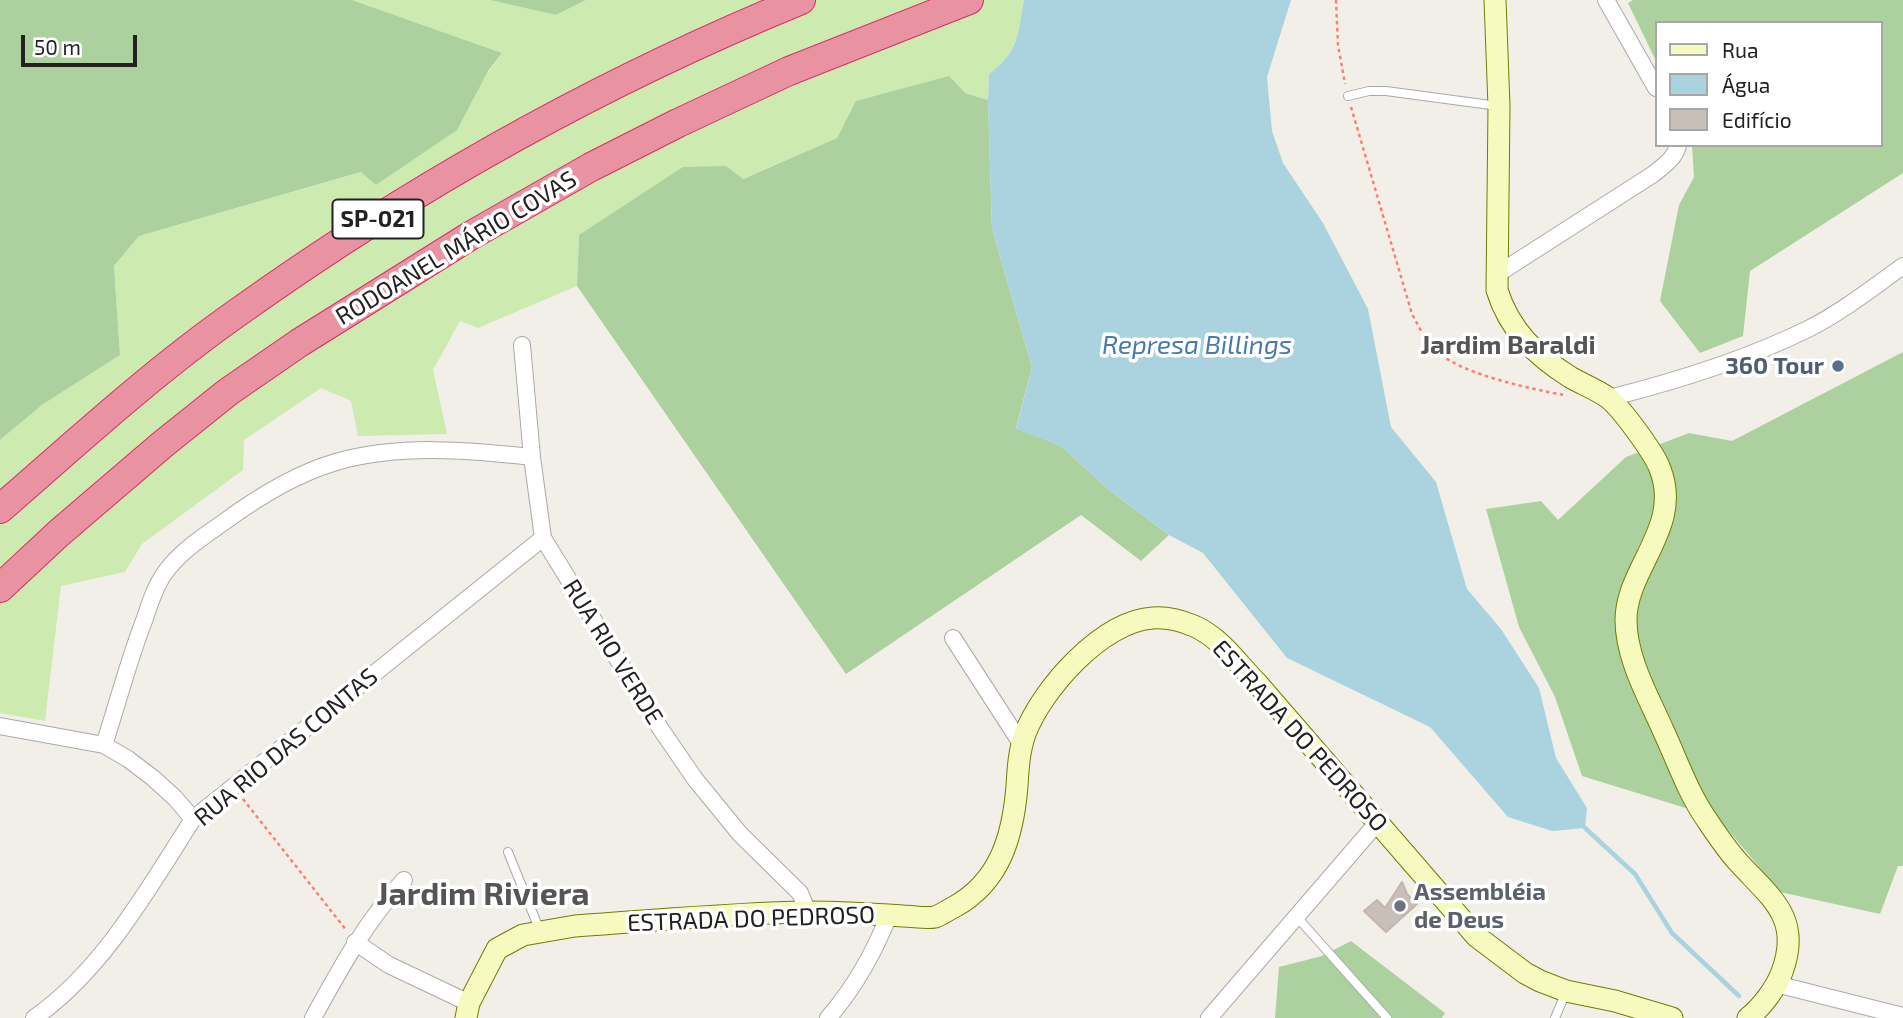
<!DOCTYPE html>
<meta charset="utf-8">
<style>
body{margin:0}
#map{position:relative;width:1903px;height:1018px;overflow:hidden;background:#f2efe9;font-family:"Exo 2",sans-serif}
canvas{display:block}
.legend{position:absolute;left:1655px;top:21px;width:228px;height:126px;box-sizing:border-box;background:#fff;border:2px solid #a7a7a7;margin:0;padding:9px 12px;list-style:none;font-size:21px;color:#222}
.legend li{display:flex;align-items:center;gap:14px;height:35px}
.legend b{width:35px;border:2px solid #a7a7a7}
.scale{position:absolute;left:21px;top:35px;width:116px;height:32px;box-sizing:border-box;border:4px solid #222;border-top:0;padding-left:9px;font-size:21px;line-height:24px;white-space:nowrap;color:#222;-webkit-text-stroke:5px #fff;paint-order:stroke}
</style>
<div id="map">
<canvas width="1903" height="1018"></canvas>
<ul class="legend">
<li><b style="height:9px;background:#f7fabf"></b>Rua</li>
<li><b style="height:19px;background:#aad3df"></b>Água</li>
<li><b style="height:19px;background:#c7bfb8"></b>Edifício</li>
</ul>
<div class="scale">50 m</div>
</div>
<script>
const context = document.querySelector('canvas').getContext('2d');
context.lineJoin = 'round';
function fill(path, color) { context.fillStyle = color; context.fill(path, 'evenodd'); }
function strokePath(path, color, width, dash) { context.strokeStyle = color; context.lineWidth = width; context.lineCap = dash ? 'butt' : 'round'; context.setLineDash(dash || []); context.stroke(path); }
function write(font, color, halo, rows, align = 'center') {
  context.font = font + ' "Exo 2",sans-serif'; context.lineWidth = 7; context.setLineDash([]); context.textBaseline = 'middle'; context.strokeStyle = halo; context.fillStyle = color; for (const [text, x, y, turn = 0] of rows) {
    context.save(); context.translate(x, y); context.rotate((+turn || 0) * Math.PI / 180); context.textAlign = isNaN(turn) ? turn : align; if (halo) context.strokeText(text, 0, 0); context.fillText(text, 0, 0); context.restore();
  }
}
fill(new Path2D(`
 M 352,0 L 490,0 L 556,15 L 586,0 L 1024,0 C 1017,36 1020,50 989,74 L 988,100 L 965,93 L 857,101 L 837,138 L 742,179 L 579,235 L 577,286 L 478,328 L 460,321 L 433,370 L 447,434 L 358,436 L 351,401 L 321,388 L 244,440 L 243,470 L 142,544 L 125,572 L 61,586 L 45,721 L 0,713 L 0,440 L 42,405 L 120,355 L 114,266 L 139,236 L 362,172 L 489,71 L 502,53 Z`), '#cdebb0');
fill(new Path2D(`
 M 0,0 L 352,0 L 502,53 L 488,71 L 457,130 L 376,185 L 361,172 L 139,236 L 114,266 L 120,355 L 42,405 L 0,440 Z
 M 490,0 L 586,0 L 556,15 Z
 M 1633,0 L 1903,0 L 1903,173 L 1750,271 L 1743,336 L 1700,353 L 1660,301 L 1679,205 L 1694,177 L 1692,145 L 1880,145 L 1880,23 L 1656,23 L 1656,61 L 1628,3 Z
 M 949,76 L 965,93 L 988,100 L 992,229 L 1032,367 L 1016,428 L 1061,446 L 1109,490 L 1169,535 L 1141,561 L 1081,515 L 846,674 L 577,286 L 579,235 L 683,167 L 726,166 L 743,179 L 837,138 L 856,101 Z
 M 1903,352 L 1903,866 L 1898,866 L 1880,914 L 1780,892 L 1718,818 L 1582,776 L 1555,697 L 1519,627 L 1486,509 L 1541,501 L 1558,520 L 1626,457 L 1689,433 L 1732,441 Z
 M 1351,941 L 1445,1013 L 1442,1018 L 1275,1018 L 1279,967 L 1322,956 Z`), '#add19e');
fill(new Path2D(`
 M 1024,0 L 1291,0 L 1267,77 L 1272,131 L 1283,163 L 1323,223 L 1368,309 L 1391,427 L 1436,482 L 1467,589 L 1501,629 L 1539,688 L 1556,758 L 1587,808 L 1585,828 L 1552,831 L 1508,817 L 1430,727 L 1287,658 L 1203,553 L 1169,535 L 1109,490 L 1061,446 L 1016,429 L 1032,367 L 992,229 L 988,100 L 989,74 C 1020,50 1017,36 1024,0 Z`), '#aad3df');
strokePath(new Path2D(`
 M 1585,828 L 1635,874 L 1672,933 L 1739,996`), '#aad3df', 4.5);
const building = new Path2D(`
 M 1402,882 L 1407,894 L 1417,904 L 1386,932 L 1364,911 L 1377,900 L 1385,908 Z`);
fill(building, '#c7bfb8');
strokePath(building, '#c4b6ab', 2);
const lane = new Path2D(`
 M 1348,96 L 1369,91 L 1386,91 L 1498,106
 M 508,852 L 540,931
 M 1296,916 L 1387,1018
 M 1555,1018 L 1566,992`);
const street = new Path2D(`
 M 1606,0 L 1656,88
 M 1496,275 L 1652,175 C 1662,167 1675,159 1678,145
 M 522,345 L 532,457 L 543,538 L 660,728 L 695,779 L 740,834 L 800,893 L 808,912
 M 1609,398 C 1677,381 1745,360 1808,329 C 1842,312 1872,288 1903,266
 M 953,638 L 1022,745
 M 0,726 L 104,745 L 128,759 L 153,778 L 175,798 L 193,819
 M 104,745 C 118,702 129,659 145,618 C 150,603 155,587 164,574 C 179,552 203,537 224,522 C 258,497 295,474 336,462 C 399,444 468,450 532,457
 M 355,942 L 389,965 L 469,1003
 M 1776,984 L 1903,1016
 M 34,1018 C 103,970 148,889 193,819 L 543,538
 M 313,1018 C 340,969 366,921 404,880
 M 828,1018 C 855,987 874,953 889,915
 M 1209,1018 L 1378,822`);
const secondary = new Path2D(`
 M 1495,0 L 1499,106 L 1497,290 C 1509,329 1535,355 1570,377 C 1582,384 1595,389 1607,397 C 1620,406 1655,454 1660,469 C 1683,527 1626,568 1626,620 C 1626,658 1648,696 1663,730 C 1677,760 1688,793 1707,820 C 1717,835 1727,850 1739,863 C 1771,898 1802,918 1782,972 C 1776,988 1762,1007 1748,1018
 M 466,1018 L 469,1003 L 497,949 L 523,935 L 575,926 C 652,921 730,913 808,912 C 840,912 872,914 903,916 C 913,916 926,919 935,917 C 941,915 948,910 954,907 C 1000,882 1013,836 1017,786 C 1018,769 1019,751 1025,734 C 1042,689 1102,621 1153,618 C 1167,617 1182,621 1194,626 C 1220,637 1238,664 1257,683 L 1476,936 L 1525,973 L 1540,981 L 1566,991 L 1615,1001 L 1672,1018`);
const highway = new Path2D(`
 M 0,509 C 77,442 153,372 237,313 C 413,187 601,82 801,0
 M 0,588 L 59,533 L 163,444 L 228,392 L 299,343 L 470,236 L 591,167 L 678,123 L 789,71 L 969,0`);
strokePath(lane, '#a9a9a9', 10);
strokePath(street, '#a9a9a9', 18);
strokePath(secondary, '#707d05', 23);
strokePath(highway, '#dc2a67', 30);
strokePath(new Path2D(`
 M 1336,0 L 1338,45 L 1345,84
 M 1351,107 L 1412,314 C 1420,329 1427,343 1440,354 C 1466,375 1531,389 1564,395
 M 243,799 L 347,931`), '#fa8072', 2.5, [3.5, 3.5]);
strokePath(lane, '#fff', 8);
strokePath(street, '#fff', 16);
strokePath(secondary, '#f7fabf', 21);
strokePath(highway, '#e892a2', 28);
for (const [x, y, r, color] of [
 [1838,366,7,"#5c6f8a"],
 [1400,906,7,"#6b7280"]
]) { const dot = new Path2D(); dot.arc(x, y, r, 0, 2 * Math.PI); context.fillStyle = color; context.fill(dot); strokePath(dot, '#fff', 2.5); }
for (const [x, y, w] of [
 [378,219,91]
]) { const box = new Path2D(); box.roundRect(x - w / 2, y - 19.5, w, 39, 5); context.fillStyle = '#fff'; context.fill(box); strokePath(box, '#222', 2); }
write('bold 23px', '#222', null, [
 ["SP-021",378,219]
]);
write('24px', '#222', '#fff', [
 ["RODOANEL MÁRIO COVAS",456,248,-31],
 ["RUA RIO VERDE",613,652,58],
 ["ESTRADA DO PEDROSO",1300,736,48],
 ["RUA RIO DAS CONTAS",286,747,-40],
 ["ESTRADA DO PEDROSO",751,919,-2]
]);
write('bold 24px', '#4e5e75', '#fff', [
 ["360 Tour",1824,366]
], 'right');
write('bold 24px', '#5b616d', '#fff', [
 ["Assembléia",1414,892],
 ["de Deus",1414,920]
], 'left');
write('italic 26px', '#4a7aab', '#fff', [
 ["Represa Billings",1197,345]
]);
write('bold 26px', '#555', '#fff', [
 ["Jardim Baraldi",1508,345]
]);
write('bold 32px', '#555', '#fff', [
 ["Jardim Riviera",483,894]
]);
</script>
